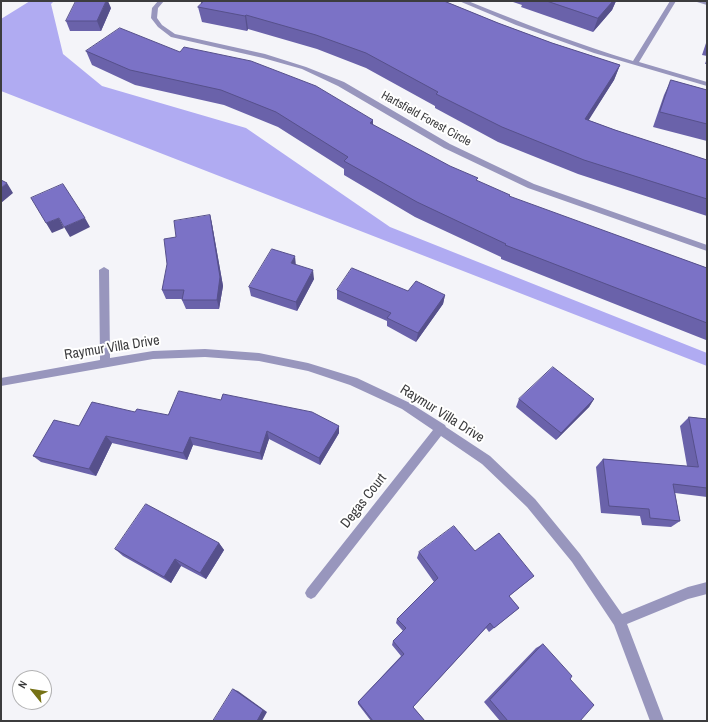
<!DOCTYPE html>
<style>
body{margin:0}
#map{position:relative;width:708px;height:722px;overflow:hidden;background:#f4f4f9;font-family:"Archivo Narrow",sans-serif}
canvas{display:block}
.frame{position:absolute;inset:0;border:2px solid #3c3c3e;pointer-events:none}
.north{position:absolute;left:12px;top:670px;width:40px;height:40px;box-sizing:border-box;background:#fff;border:1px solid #b1b1b2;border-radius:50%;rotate:300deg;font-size:11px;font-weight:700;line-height:16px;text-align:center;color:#3c3c3e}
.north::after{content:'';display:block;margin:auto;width:14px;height:18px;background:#767216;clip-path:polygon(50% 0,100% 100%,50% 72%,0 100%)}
</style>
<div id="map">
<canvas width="708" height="722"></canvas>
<div class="frame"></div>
<div class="north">N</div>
</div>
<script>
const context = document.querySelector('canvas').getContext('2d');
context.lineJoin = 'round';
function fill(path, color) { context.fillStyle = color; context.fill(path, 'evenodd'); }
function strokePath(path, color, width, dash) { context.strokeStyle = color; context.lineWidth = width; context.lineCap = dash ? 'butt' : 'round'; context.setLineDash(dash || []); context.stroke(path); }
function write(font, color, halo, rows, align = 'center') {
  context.font = font + ' "Archivo Narrow",sans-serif'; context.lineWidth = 4; context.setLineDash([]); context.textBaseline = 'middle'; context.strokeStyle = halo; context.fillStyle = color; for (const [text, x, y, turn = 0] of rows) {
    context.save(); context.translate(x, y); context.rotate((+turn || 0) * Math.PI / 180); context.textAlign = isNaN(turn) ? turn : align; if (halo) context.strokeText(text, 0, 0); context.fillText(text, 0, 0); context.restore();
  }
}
fill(new Path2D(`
 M 30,1 L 54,1 L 51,4 L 63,54 L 102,86 L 246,128 L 390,227 L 707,353 L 707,366 L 1,91 L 1,19 Z`), '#b0abf2');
fill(new Path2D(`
 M 158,1 L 164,1 L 158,8 L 157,18 L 162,25 L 175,34 L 265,54 L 306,67 L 344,82 L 450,144 L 534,184 L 707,245 L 707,251 L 528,188 L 444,148 L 338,86 L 302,69 L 263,58 L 171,37 L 158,27 L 151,18 L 152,8 Z
 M 459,1 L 468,1 C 522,23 577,44 633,61 L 670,1 L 676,1 L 639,62 L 707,82 L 707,86 L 594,53 L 516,25 Z
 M 696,1 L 707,1 L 707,5 L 697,2 Z
 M 104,267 L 109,270 L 110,358 L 153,351 L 205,349 L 259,353 L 308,363 L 357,378 L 410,403 L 445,425 L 446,427 L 490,456 L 535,499 L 580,554 L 622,614 L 688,587 L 707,582 L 707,594 L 688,599 L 627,624 L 664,721 L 650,721 L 614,625 L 572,562 L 527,507 L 482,464 L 441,436 L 315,597 L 311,599 L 307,597 L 305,593 L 307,589 L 433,430 L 402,409 L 350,385 L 308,371 L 259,361 L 205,357 L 153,359 L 1,386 L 1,378 L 100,360 L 99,270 Z`), '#9896bd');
fill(new Path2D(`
 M 201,1 L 444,1 L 498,23 L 552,43 L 620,65 L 614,80 L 588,120 L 615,130 L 707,160 L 707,216 L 578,174 L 498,142 L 435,108 L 435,106 L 366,68 L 317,49 L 248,29 L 247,31 L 202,22 L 198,7 L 201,4 Z
 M 510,1 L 616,1 L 612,10 L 593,32 L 521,7 L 522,5 Z
 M 111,8 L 101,31 L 70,31 L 66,21 Z
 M 707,40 L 707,56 L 702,55 Z
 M 86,51 L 180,52 L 373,120 L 373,125 L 477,181 L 509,197 L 707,268 L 707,338 L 706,340 L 501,259 L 501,257 L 415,217 L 344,175 L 344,169 L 278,127 L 224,105 L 135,85 L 92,65 Z
 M 707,58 L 707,64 L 705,64 Z
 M 671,80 L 707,90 L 707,141 L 653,127 L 664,95 Z
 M 210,215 L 212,224 L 223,286 L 219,309 L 186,309 L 182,300 L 183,299 L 166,299 L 162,290 L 176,237 Z
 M 296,265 L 314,279 L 297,311 L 251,296 L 249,287 Z
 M 337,290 L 408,291 L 445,295 L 443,304 L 416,342 L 387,326 L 387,321 L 337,299 Z
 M 519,399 L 594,399 L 589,407 L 556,440 L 516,407 Z
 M 135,412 L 168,415 L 339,426 L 339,433 L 320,465 L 269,439 L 262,460 L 193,445 L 187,460 L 112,443 L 96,476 L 41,462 L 33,456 L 79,426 Z
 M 689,417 L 707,419 L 707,497 L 675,493 L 680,521 L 671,527 L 642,525 L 640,516 L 601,513 L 596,467 L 603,459 L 687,466 L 680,426 Z
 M 219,543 L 224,550 L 206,579 L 181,566 L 171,583 L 123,556 L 115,549 Z
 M 475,551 L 528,581 L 509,596 L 519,608 L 489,632 L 486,628 L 413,707 L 425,721 L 371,721 L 358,704 L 358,702 L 401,656 L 392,645 L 393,641 L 403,631 L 396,623 L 397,619 L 434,582 L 417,558 L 419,552 Z
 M 543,644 L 580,721 L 500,721 L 484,702 L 536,648 Z`), '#6a62aa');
fill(new Path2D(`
 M 106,1 L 108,1 L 111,8 L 101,31 L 97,21 Z
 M 613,1 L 616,1 L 612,10 L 593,32 L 598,18 Z
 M 246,15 L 248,29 L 247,31 L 245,16 Z
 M 620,65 L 614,80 L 580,134 L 585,119 Z
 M 373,120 L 373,135 L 370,123 Z
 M 7,183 L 13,193 L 1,203 L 1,188 Z
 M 210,215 L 212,224 L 223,286 L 219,309 L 217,300 Z
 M 59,218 L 64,228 L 52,233 L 46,223 Z
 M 85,218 L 90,227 L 70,237 L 64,227 Z
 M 295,256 L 296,266 L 291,263 Z
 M 313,270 L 314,279 L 297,311 L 296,302 Z
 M 445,295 L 443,304 L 416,342 L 418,333 Z
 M 594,399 L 589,407 L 556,440 L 561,433 Z
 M 339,426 L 339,433 L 320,465 L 319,458 Z
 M 267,431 L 269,439 L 262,460 L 260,453 Z
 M 106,436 L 112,443 L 96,476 L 89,469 Z
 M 190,437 L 193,445 L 187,460 L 183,453 Z
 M 219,543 L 224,550 L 206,579 L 200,573 Z
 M 175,559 L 181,566 L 171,583 L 164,577 Z
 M 233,689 L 238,691 L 267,712 L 262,721 L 257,721 Z`), '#56508b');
const building = new Path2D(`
 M 76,1 L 106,1 L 97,21 L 66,21 Z
 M 204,1 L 444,1 L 498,23 L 552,43 L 620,65 L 585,119 L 615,130 L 707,160 L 707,199 L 584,160 L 502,127 L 436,94 L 438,92 L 366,53 L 316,35 L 246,15 L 245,16 L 198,7 Z
 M 547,1 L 613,1 L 598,18 Z
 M 120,28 L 180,52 L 184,47 L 251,61 L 316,86 L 373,120 L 370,123 L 450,166 L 478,178 L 476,180 L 510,195 L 509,196 L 707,268 L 707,323 L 505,245 L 506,244 L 417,202 L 344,161 L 348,157 L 276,112 L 221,90 L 130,70 L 86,51 Z
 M 671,80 L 707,90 L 707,124 L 660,112 Z
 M 1,180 L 7,183 L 1,188 Z
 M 63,184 L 85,218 L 64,227 L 59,218 L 46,223 L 31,198 Z
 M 210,215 L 220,277 L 217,300 L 182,300 L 184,290 L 162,290 L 167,264 L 164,239 L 176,237 L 174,221 Z
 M 272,249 L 295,256 L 291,263 L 313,270 L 296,302 L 249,287 Z
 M 352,268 L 408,291 L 416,281 L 445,295 L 418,333 L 387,318 L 391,313 L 337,290 Z
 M 553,367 L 594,399 L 561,433 L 519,399 Z
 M 179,391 L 221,400 L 223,394 L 312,412 L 339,426 L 319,458 L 267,431 L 260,453 L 190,437 L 183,453 L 106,436 L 89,469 L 33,456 L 54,420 L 79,426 L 92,402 L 135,412 L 137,409 L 168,415 Z
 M 689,417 L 707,419 L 707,488 L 673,484 L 680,521 L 650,518 L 649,509 L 609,506 L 603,459 L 698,467 Z
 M 146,504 L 219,543 L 200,573 L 175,559 L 164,577 L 115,549 Z
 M 454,526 L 475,551 L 499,533 L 534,576 L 509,596 L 519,608 L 494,628 L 490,623 L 413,707 L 425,721 L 373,721 L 358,702 L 404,654 L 393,641 L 406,628 L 397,619 L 438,578 L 419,552 Z
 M 543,644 L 572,676 L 570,679 L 594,705 L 580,721 L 508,721 L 490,700 Z
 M 233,689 L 263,710 L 257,721 L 258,721 L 213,721 Z`);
fill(building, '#7b72c6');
strokePath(building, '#56508b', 1);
write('12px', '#3c3c3e', '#fff', [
 ["Hartsfield Forest Circle",426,119,29]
]);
write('14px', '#3c3c3e', '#fff', [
 ["Raymur Villa Drive",112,348,-9],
 ["Raymur Villa Drive",442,414,32],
 ["Degas Court",364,501,-52]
]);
</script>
